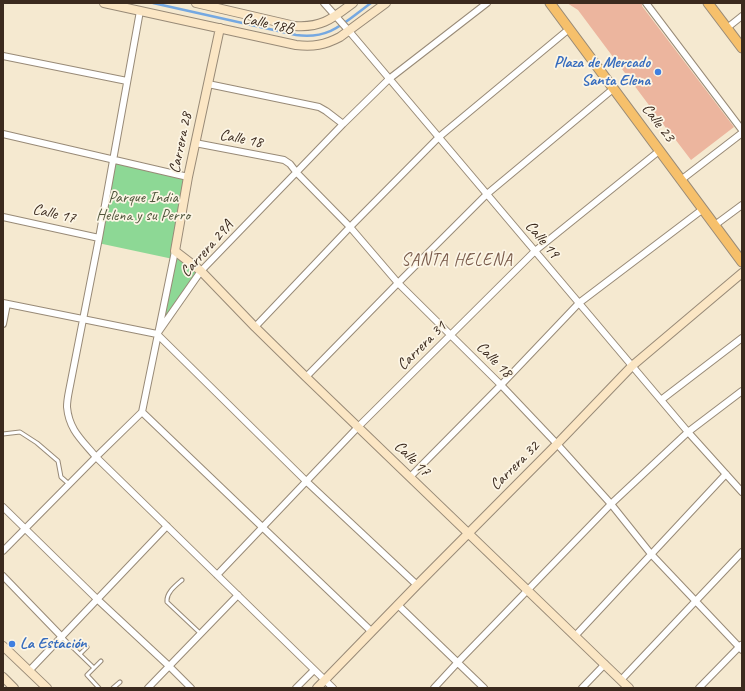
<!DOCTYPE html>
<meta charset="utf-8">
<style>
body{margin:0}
#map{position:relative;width:745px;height:691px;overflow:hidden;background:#f5e9d0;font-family:Caveat,sans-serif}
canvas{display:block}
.frame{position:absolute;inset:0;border:4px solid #3b2a1e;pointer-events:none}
</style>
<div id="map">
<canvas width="745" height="691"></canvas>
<div class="frame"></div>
</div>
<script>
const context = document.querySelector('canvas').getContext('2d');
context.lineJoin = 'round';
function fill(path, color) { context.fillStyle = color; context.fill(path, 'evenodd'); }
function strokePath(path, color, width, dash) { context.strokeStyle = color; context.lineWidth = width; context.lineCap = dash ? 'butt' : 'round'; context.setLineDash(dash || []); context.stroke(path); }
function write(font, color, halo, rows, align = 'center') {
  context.font = font + ' Caveat,sans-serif'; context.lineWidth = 3.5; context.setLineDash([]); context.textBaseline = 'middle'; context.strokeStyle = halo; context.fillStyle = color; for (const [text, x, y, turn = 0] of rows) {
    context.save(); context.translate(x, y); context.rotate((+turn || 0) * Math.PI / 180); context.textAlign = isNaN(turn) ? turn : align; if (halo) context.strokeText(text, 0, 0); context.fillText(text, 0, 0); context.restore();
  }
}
fill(new Path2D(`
 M 112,160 L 188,177 L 175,251 L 201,271 L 157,334 L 173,259 L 98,243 Z`), '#8dd895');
strokePath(new Path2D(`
 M 153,3 L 296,35 C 330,40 345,22 371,3`), '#75a8e1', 2.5);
fill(new Path2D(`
 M 567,3 L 642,3 L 642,6 L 734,127 L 691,160 L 675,139 L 673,141 L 667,134 L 669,132 L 578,10 Z`), '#ecb59e');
const lane = new Path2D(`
 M 3,434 L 20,432 L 37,443 L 58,461 L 61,477 L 69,484
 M 182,580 C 175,586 166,593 167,602 L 201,634
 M 62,637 L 94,668 L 87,675 L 99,688
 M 80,654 L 87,647
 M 94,668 L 101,661
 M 113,688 L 120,682`);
const street = new Path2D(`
 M 324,3 L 349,31 L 688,432 L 742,492
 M 646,3 L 742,130
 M 140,11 L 99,238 L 69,391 C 68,396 67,402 67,407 C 69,430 82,440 96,457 L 333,688
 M 727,28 L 742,16
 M 3,56 L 127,81
 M 208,84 L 319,107 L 326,111 L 343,124
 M 3,134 L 188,177
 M 195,143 L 284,160 L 290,164 L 297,173 L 350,227 L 398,283 L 501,385 L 557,444 L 611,504 L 651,554 L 742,650
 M 681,180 L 742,133
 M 3,217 L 99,238
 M 715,225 L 742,205
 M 3,303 L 157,334 L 307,482 L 417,585
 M 3,324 L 7,304
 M 255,327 L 350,227 L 439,137 L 569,29
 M 157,334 L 201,271 L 343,124 L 389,79 L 487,3
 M 306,377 L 398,283 L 487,194 L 613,89
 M 661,400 L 742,338
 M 142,412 L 372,632
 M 410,477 L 501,385 L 579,303 L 703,209
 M 3,507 L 97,599 L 169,666 L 191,688
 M 3,551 L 96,457 L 142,412 L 175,251
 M 217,575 L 358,427 L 535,251 L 659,151
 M 3,576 L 62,637
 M 398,605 L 484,688
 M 575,636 L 726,474
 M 29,671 L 167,526
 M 621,680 L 742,552
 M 148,688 L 238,595
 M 296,688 L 314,670
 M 434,688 L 458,662 L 611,504 L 688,432 L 742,391
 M 582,688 L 605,664
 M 699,688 L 741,645`);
const secondary = new Path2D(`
 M 104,3 L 296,45 C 313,47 325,45 340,37 L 386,3
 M 196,3 L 295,26 C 322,28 333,18 353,3
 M 220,28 L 188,177 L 175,251 L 201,271 L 255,327 L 306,377 L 629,688
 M 3,646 L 47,688
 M 3,677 L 14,688
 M 317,688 L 417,585 L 557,444 L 632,366 L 742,273`);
const primary = new Path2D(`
 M 550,3 L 742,262
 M 708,3 L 742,48`);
strokePath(lane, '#988a77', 5);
strokePath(street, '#988a77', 8);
strokePath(secondary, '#988a77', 10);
strokePath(primary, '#988a77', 11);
strokePath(lane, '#fff', 3);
strokePath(street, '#fff', 6);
strokePath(secondary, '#fbe6c4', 8);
strokePath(primary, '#f6c06b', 9);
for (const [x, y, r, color] of [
 [658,72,4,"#3f7fe0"],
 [12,644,4,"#3f7fe0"]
]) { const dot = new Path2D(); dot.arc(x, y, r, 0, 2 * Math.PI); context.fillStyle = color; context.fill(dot); strokePath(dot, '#fcf5e5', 1.5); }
write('16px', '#3b2a1e', '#fcf5e5', [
 ["Calle 18B",268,24,12],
 ["Calle 23",658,123,53],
 ["Calle 18",241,139,11],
 ["Carrera 28",181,143,-78],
 ["Calle 17",54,214,13],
 ["Calle 19",542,240,50],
 ["Carrera 29A",207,249,-48],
 ["Carrera 31",422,346,-45],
 ["Calle 18",494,360,45],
 ["Calle 17",412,459,44],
 ["Carrera 32",515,466,-45]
]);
write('bold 16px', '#366cbe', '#fcf5e5', [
 ["Plaza de Mercado",650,63],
 ["Santa Elena",650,81],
 ["La Estación",20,644,"left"]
], 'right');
write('16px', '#50563c', '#fcf5e5', [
 ["Parque India",143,198],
 ["Helena y su Perro",143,216]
]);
context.letterSpacing = '1px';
write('17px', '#795b4b', '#fcf5e5', [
 ["SANTA HELENA",457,261]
]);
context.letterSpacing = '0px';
</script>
